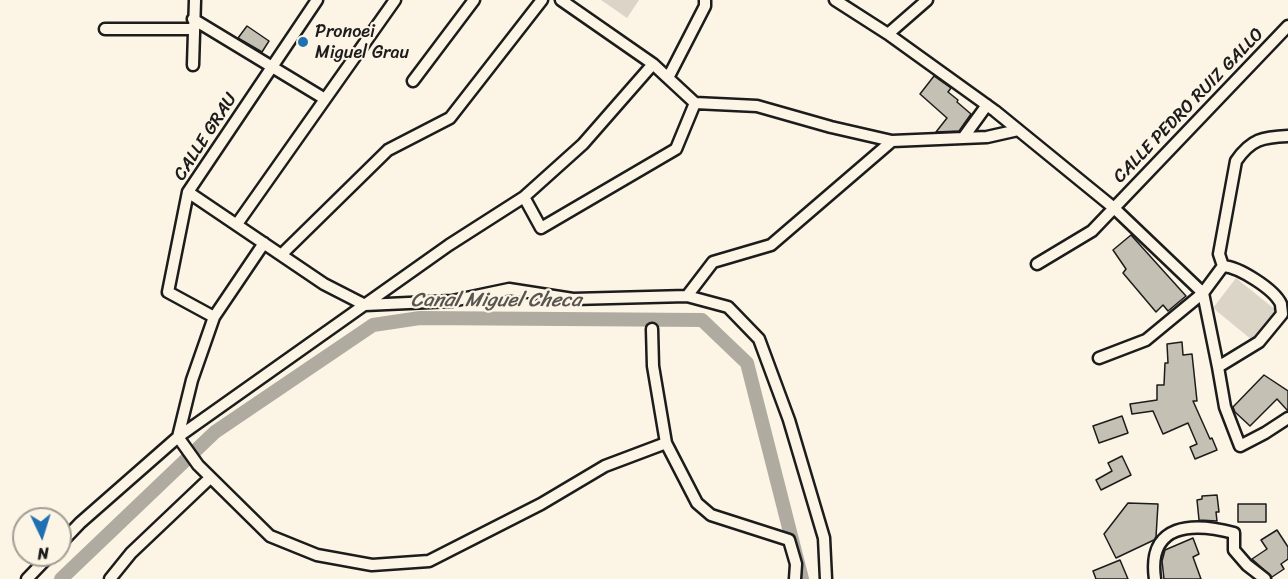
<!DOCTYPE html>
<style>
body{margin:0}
#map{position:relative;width:1288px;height:579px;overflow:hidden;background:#fcf5e5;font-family:Sriracha,sans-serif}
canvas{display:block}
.north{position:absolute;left:12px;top:507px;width:60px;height:60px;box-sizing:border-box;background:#fcf5e5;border:2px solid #a29e95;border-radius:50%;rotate:176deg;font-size:16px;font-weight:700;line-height:24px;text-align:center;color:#1c1c1c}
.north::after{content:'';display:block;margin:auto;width:21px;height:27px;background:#1f6fb2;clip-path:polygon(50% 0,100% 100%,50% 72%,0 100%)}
</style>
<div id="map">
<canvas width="1288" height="579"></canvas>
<div class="north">N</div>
</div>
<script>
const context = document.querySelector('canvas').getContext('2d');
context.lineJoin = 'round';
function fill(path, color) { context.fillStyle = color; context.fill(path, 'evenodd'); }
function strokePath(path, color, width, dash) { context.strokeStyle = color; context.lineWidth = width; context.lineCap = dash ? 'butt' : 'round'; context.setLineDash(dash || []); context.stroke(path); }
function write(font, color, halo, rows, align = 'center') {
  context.font = font + ' Sriracha,sans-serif'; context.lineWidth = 4.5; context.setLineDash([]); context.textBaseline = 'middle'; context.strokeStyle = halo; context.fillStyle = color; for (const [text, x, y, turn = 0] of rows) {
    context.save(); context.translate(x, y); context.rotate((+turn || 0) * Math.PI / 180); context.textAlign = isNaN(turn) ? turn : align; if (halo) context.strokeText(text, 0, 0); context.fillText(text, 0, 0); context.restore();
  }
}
fill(new Path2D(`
 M 601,0 L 639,0 L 627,18 Z
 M 1236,278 L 1277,311 L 1252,340 L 1213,308 Z`), '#dbd5c8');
strokePath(new Path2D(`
 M 61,579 L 215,432 L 373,325 L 420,318 L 702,320 L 747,363 L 802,579`), '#b0aba1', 14);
const building = new Path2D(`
 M 247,26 L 269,41 L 262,52 L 238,38 Z
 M 934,76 L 951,88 L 948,92 L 958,100 L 957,102 L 971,114 L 959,131 L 936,132 L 947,118 L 920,94 Z
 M 1131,235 L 1186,296 L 1168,311 L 1163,305 L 1156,312 L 1123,273 L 1126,269 L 1113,250 Z
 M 1182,342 L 1183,355 L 1192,354 L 1197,401 L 1193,401 L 1210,439 L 1212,438 L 1217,450 L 1195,459 L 1190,447 L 1197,444 L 1188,423 L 1163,434 L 1153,411 L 1132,414 L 1130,404 L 1157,400 L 1157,385 L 1164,385 L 1165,363 L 1168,363 L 1167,344 Z
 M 1264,375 L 1288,391 L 1288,411 L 1277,399 L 1250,426 L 1235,412 L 1233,407 Z
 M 1122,416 L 1128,433 L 1099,443 L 1093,426 Z
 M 1122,456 L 1131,475 L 1101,490 L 1096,480 L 1112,471 L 1108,463 Z
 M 1217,495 L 1219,512 L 1216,512 L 1217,521 L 1199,520 L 1197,500 L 1202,499 L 1202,496 Z
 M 1128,503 L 1158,504 L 1156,537 L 1154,540 L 1116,558 L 1104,534 Z
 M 1238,504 L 1266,504 L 1266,522 L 1238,522 Z
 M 1277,530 L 1288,547 L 1288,559 L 1281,564 L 1284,569 L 1272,577 L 1252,559 L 1267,549 L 1261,540 Z
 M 1193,538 L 1199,554 L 1193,557 L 1201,579 L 1164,579 L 1162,561 L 1165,550 Z
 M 1120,560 L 1128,579 L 1096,579 L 1093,571 Z`);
fill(building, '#c4c0b3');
strokePath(building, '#1c1c1c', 1.5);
const minor = new Path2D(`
 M 561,0 L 653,64 L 668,78
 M 835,0 L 888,34 L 995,111 L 1114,208 L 1203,293 L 1218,367 L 1259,342 L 1282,314 C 1282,313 1281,306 1281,304 C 1274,289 1239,267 1223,266
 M 193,19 L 325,99
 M 105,29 L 193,29
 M 888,34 L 927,0
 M 193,65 L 195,0
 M 413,81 L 474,0
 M 695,103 L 757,106 L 831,127 L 892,141 L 987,137 L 1018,130
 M 963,138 L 987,105
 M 188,192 L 324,284 L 365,305 L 452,301 L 509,289 L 573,299 L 687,296 L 728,307 L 759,339 L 789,420 L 824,538 L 826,579
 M 524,197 L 541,228 L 676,149 L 695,103 L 668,78 L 705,6 L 705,0
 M 237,224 L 395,0
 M 264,243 L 214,317 L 192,380 L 178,437 L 198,465 L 270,536 L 317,555 L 372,565 L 429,561 L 541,504 L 605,466 L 666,443
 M 281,255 L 388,150 L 450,118 L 542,0
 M 1037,264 L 1092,231 L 1288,26
 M 687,296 L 713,262 L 771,245 L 892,141
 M 214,317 L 168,292 L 188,192 L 317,0
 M 652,329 L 653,366 L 666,443 L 697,503 L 711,515 L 789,540 L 796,564 L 795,579
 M 1099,358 L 1146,340 L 1203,293 L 1223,266 L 1219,254 L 1236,161 C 1251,139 1263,137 1288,136
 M 1218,367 L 1225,407 L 1240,446 L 1265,433 L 1288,418
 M 60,544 L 80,523 L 178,437 L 449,245 L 524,197 L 583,144 L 653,64
 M 27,579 L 50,555
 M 110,579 L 131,553 L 210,478
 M 1155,579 C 1147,523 1193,522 1234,533 L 1234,550 L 1247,565 L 1265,579`);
strokePath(minor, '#1c1c1c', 15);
strokePath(minor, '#fcf5e5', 10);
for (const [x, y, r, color] of [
 [303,42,6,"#1f6fb2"]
]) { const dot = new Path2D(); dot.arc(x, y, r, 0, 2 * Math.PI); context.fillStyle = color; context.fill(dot); strokePath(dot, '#fcf5e5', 2); }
write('18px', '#1c1c1c', '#fcf5e5', [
 ["Pronoei",315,32],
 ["Miguel Grau",315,53]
], 'left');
write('18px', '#1c1c1c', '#fcf5e5', [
 ["CALLE PEDRO RUIZ GALLO",1189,106,-46],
 ["CALLE GRAU",206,137,-57]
]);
write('italic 20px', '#575551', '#fcf5e5', [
 ["Canal Miguel Checa",496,301]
]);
</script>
